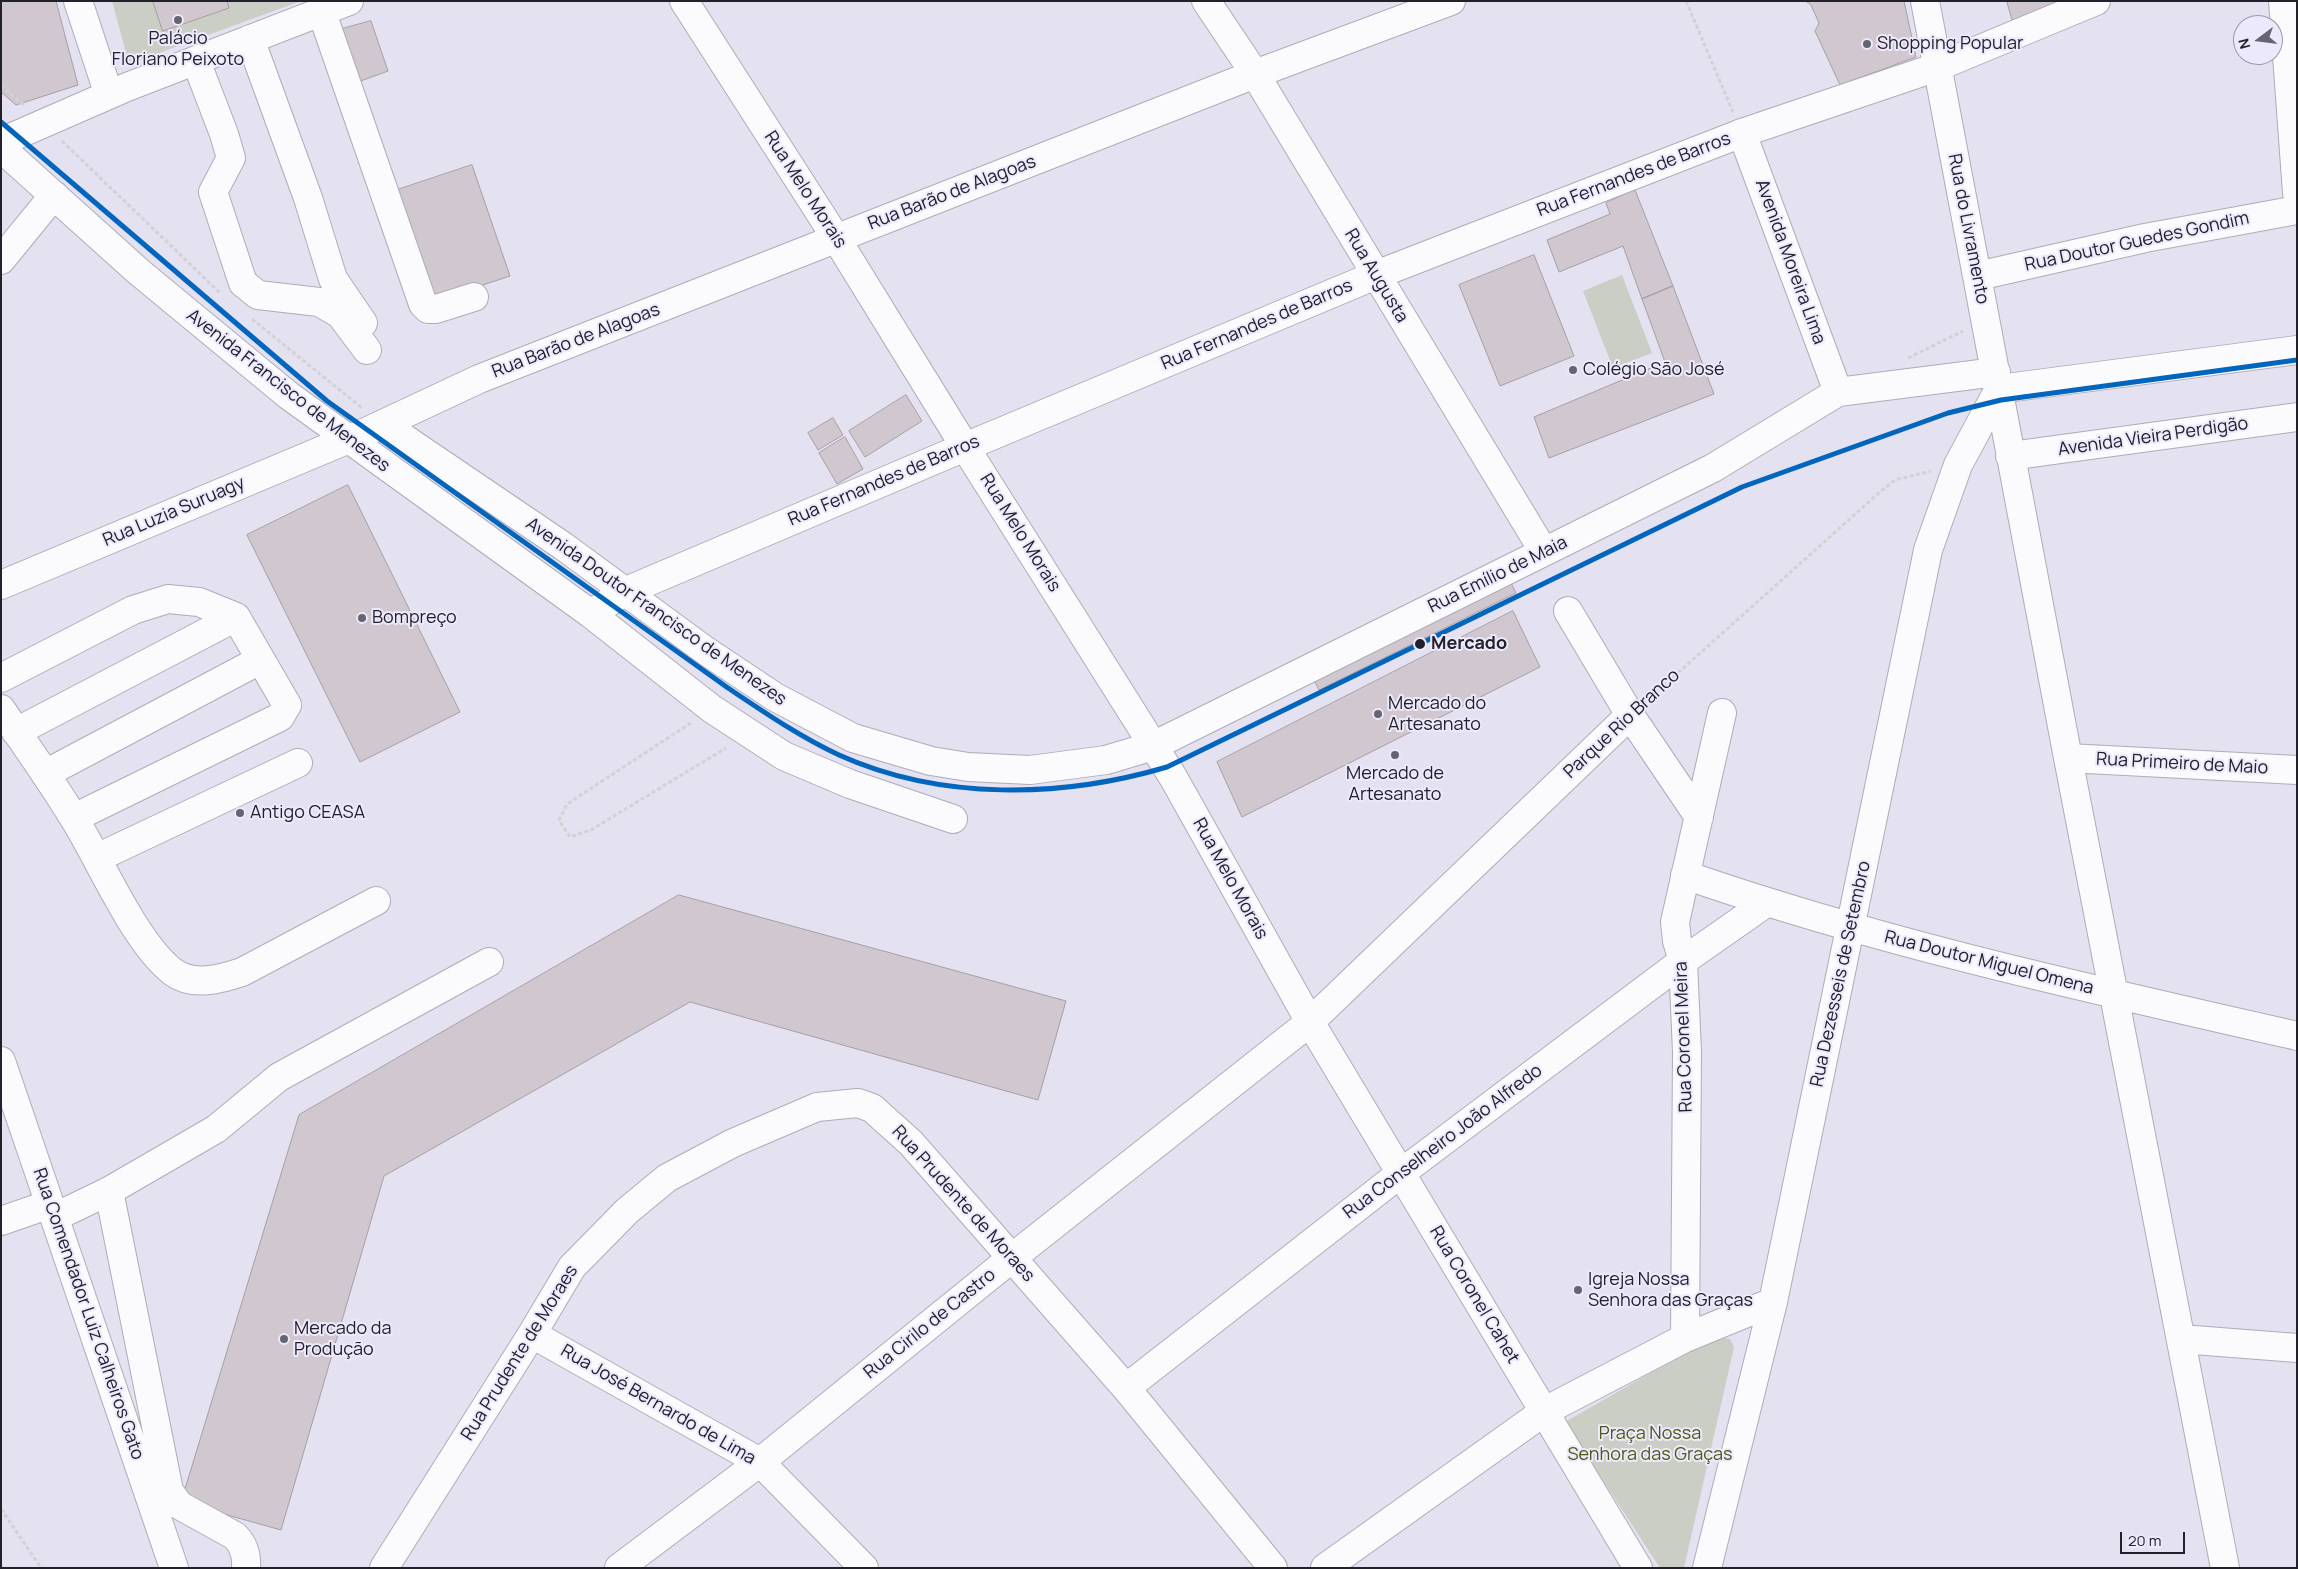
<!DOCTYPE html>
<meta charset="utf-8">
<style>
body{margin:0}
#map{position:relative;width:2298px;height:1569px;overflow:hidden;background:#e4e1f1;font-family:Manrope,sans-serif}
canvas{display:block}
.frame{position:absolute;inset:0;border:2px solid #22202b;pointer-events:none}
.north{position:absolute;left:2233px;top:15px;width:50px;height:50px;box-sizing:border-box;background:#ede9fc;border:1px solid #9c99a8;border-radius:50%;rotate:255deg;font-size:14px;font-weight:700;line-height:20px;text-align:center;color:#22202b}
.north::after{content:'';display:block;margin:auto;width:18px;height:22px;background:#666470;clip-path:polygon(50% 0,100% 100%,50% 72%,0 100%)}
.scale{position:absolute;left:2120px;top:1532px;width:65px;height:22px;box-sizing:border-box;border:2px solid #22202b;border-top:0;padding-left:6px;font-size:15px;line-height:18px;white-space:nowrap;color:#22202b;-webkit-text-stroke:4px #ede9fc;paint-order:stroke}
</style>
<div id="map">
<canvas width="2298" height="1569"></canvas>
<div class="frame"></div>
<div class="north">N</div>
<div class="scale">20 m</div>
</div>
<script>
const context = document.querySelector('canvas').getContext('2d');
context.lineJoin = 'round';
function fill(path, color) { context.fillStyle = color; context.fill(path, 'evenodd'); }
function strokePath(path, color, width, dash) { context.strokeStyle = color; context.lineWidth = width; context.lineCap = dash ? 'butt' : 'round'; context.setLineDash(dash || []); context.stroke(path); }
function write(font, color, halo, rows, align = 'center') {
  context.font = font + ' Manrope,sans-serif'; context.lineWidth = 4; context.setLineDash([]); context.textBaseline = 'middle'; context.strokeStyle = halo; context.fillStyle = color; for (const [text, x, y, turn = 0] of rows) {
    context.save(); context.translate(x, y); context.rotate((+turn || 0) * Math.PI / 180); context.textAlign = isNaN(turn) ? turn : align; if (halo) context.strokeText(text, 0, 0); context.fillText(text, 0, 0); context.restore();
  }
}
fill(new Path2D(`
 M 112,1 L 301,1 L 129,64 Z
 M 1622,275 L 1652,353 L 1613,368 L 1583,291 Z
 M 1715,1336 L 1730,1339 L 1734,1347 L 1684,1568 L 1660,1568 L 1565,1422 Z`), '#cbcec5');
const building = new Path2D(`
 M 1,1 L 56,1 L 78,85 L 16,105 L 1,92 Z
 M 153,1 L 227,1 L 229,8 L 163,31 Z
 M 1806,1 L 1904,1 L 1916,57 L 1840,85 L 1815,31 L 1819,23 L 1811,5 Z
 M 2007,1 L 2069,1 L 2013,22 Z
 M 371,21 L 388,71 L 358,82 L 342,29 Z
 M 472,165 L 510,276 L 434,301 L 397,190 Z
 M 1635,190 L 1673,286 L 1642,299 L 1623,246 L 1559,272 L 1547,240 L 1610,214 L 1606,203 Z
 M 1534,255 L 1574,356 L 1500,386 L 1459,285 Z
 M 1673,286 L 1714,394 L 1549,458 L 1534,417 L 1665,362 L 1642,299 Z
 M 906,395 L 922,421 L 865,457 L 849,431 Z
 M 833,418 L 843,435 L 818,450 L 808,433 Z
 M 845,437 L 863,469 L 837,484 L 819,453 Z
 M 348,485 L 460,712 L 360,762 L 247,535 Z
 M 1509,579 L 1516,593 L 1319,690 L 1312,676 Z
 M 1513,611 L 1540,667 L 1242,817 L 1217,762 Z
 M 679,895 L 1066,1001 L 1038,1100 L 690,1002 L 384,1176 L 281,1530 L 181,1502 L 299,1115 Z`);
fill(building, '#d0c8ce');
strokePath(building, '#a69ea5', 1);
const minor = new Path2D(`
 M 78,1 L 109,95
 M 1206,1 L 1255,74 L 1544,552
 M 1925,1 L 2068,758 L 2225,1568
 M 2283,1 L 2297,193
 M 321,10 L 423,304 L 428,309 L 436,309 L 474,297
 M 250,39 L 308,198 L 333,279 L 363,323
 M 196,61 L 224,134 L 231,158 L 213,192 L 243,283 L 258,295 L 319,302 L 340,314 L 367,350
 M 1742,133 L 1838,392
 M 1,142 L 127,87 L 349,1
 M 1,148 L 139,272 L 288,395 L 591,614 L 712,709 L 784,756 L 850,784 L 953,819
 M 1,260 L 54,195
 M 1978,276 L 2145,238 L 2297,210
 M 1999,389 L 2297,350
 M 383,424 L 563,546 L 706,651 L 775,697 L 853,738 L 931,761 L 968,767 L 1030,770 L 1106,760 L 1153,746 L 1713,468 L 1838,392 L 1996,372
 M 2010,456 L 2297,417
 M 1,585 L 368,431 L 479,379 L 1255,74 L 1451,1
 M 1568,611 L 1630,715 L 1699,817
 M 591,614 L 624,592 L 965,447 L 1173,777 L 1310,1022 L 1638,1568
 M 1,678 L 133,610 L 168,599 L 199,602 L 236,617 L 287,705 L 280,717 L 74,818
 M 1,709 C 26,746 52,782 75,820 C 101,862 135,943 173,972 C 193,987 221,979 242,972 L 376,901
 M 16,732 L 236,617
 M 2068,758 L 2297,770
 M 45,774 L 260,660
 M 97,858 L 298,763
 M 1685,875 C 1885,944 2091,989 2297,1036
 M 1,1061 L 174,1568
 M 109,1191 L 169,1491 L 179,1505 L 235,1536 C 244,1545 247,1555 246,1568
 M 55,1217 L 109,1191 L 216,1129 L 279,1077 L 489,962
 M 1,1221 L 50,1204
 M 532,1334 L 760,1462 L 864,1568
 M 1685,1338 L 1687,1052 L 1683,961 L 1677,941 L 1675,922 L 1722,713
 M 2181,1339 L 2297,1348
 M 1126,1388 L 1401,1173 L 1683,961 L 1766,903
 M 384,1568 L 532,1334 L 572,1267 L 627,1211 L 667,1178 L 733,1143 L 817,1107 L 858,1103 L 872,1108 L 911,1143 L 1126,1388 L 1273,1568
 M 619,1568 L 760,1462 L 1013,1257 L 1310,1022 L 1630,715
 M 1325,1568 L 1545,1411 L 1685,1338 L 1773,1302
 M 1707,1568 L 1773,1302 L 1928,550 L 1958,465 L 1999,389`);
const major = new Path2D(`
 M 684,1 L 836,238 L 965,447 L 1376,275 L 1742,133 L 1937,67 L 2096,1`);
strokePath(minor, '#afacb8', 30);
strokePath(major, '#afacb8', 30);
strokePath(new Path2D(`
 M 1686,1 L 1733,112
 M 1,85 L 25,106
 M 62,141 L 220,293
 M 252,319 L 362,408
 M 1908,358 L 1963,331
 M 1649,699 L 1881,491 L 1895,480 L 1931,471
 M 691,723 L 567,804 L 559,820 L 570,837 L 591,830 L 726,748
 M 1,1509 L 41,1568`), '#d2d1d6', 3, [4, 2.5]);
strokePath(minor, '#fbfafd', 28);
strokePath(major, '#fbfafd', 28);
strokePath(new Path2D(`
 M 1,122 L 327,401 L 728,688 C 764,712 800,737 839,755 C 941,801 1062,798 1167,767 L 1742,487 L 1948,413 L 2001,400 L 2297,360`), '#0065bd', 5);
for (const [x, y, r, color] of [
 [178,20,5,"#666470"],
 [1867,44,5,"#666470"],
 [1573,370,5,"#666470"],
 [362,618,5,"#666470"],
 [1420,644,6,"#22202b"],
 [1378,714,5,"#666470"],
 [1395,755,5,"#666470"],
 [240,813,5,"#666470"],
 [1578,1290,5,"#666470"],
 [284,1339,5,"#666470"]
]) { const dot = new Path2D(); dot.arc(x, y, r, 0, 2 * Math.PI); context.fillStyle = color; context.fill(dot); strokePath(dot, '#ede9fc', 2); }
write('18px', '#22202b', '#ede9fc', [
 ["Palácio",178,39,"center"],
 ["Floriano Peixoto",178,60,"center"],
 ["Shopping Popular",1877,44],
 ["Colégio São José",1583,370],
 ["Bompreço",372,618],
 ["Mercado do",1388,704],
 ["Artesanato",1388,725],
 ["Mercado de",1395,774,"center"],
 ["Artesanato",1395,795,"center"],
 ["Antigo CEASA",250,813],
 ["Igreja Nossa",1588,1280],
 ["Senhora das Graças",1588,1301],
 ["Mercado da",294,1329],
 ["Produção",294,1350]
], 'left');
write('18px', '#22202b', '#ede9fc', [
 ["Rua Fernandes de Barros",1634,175,-21],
 ["Rua Melo Morais",805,190,57],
 ["Rua Barão de Alagoas",952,193,-21],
 ["Rua do Livramento",1968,229,79],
 ["Rua Doutor Guedes Gondim",2137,242,-12],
 ["Avenida Moreira Lima",1790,262,70],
 ["Rua Augusta",1376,276,59],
 ["Rua Fernandes de Barros",1257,325,-23],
 ["Rua Barão de Alagoas",576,341,-21],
 ["Avenida Francisco de Menezes",288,391,38],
 ["Avenida Vieira Perdigão",2153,437,-8],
 ["Rua Fernandes de Barros",884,481,-23],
 ["Rua Luzia Suruagy",174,512,-23],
 ["Rua Melo Morais",1020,533,58],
 ["Rua Emílio de Maia",1498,575,-26],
 ["Avenida Doutor Francisco de Menezes",656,612,35],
 ["Parque Rio Branco",1622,724,-43],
 ["Rua Primeiro de Maio",2182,764,3],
 ["Rua Melo Morais",1230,879,61],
 ["Rua Doutor Miguel Omena",1989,963,14],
 ["Rua Dezesseis de Setembro",1841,974,-78],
 ["Rua Coronel Meira",1684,1037,-92],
 ["Rua Conselheiro João Alfredo",1443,1142,-37],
 ["Rua Prudente de Moraes",963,1204,48],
 ["Rua Coronel Cahet",1474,1295,59],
 ["Rua Comendador Luiz Calheiros Gato",88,1314,71],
 ["Rua Cirilo de Castro",930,1324,-39],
 ["Rua Prudente de Moraes",520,1353,-58],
 ["Rua José Bernardo de Lima",658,1405,30]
]);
write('bold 18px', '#22202b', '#ede9fc', [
 ["Mercado",1431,644]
], 'left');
write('18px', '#4d5919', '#ede9fc', [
 ["Praça Nossa",1650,1434],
 ["Senhora das Graças",1650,1455]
]);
</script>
